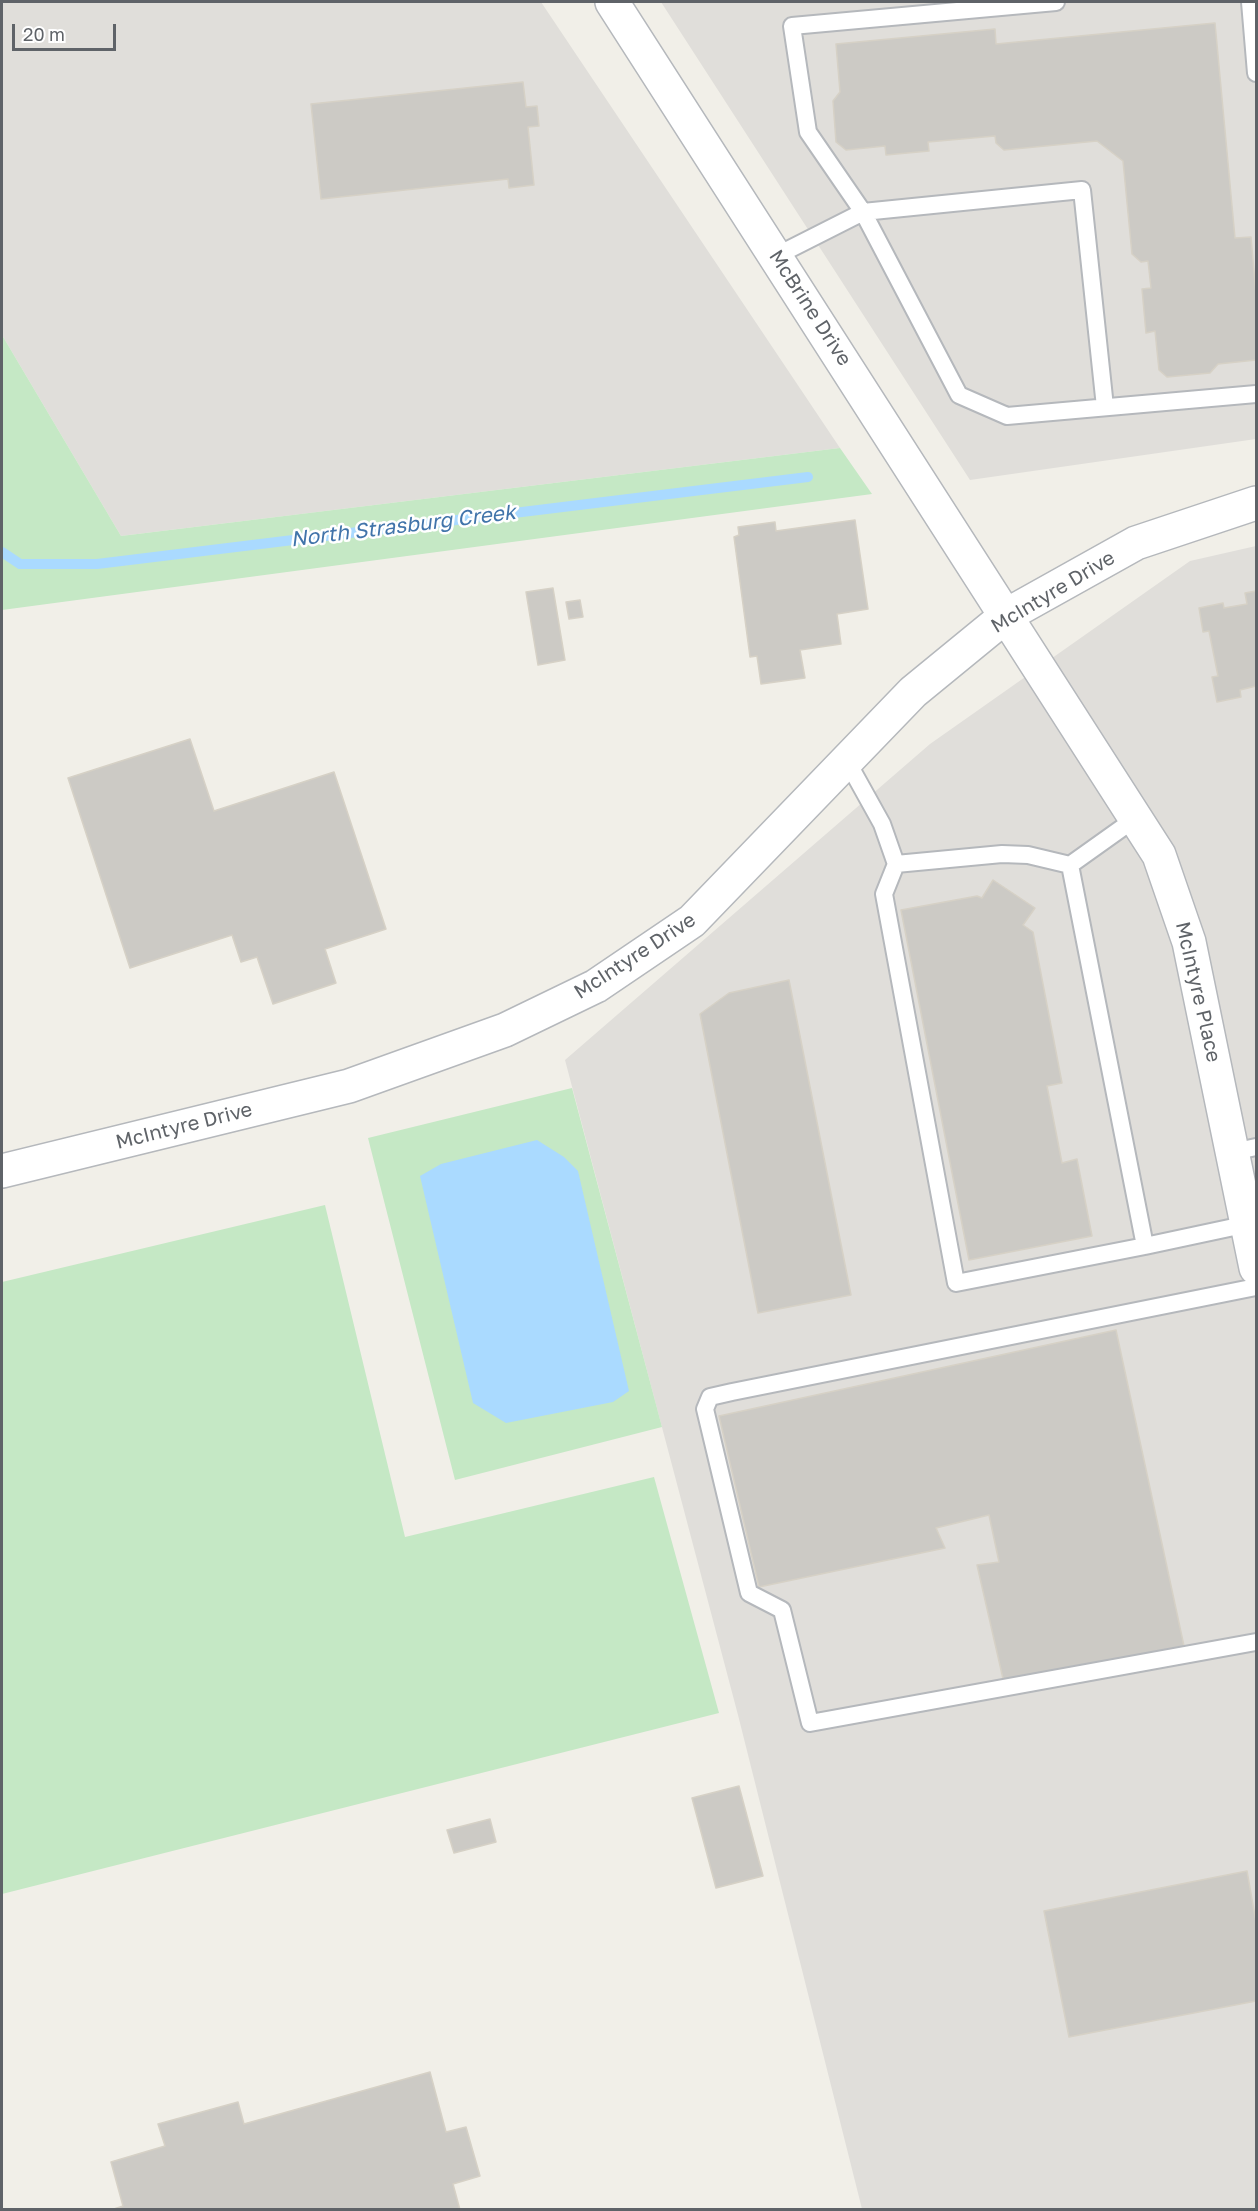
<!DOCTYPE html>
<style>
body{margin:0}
#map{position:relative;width:1258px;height:2211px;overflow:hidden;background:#f1efe8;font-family:"Golos Text",sans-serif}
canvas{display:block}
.frame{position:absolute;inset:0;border:3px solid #5f6368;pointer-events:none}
.scale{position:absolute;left:12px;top:24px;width:104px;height:27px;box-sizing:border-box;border:3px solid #5f6368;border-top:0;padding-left:8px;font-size:18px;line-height:21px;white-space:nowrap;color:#5f6368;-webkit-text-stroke:4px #fff;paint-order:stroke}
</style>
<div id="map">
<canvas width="1258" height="2211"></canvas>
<div class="frame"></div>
<div class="scale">20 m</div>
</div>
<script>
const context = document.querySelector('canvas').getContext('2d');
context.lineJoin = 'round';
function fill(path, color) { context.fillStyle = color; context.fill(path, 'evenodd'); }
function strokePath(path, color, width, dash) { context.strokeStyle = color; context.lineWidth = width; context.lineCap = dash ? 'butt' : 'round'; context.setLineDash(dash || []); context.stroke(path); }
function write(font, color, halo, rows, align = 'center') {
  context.font = font + ' "Golos Text",sans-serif'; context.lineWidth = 5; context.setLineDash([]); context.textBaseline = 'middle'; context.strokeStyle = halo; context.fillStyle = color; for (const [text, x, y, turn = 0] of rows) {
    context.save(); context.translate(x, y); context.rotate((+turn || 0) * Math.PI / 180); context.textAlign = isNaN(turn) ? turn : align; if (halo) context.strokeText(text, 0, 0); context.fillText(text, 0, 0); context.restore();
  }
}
fill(new Path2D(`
 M 2,2 L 541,2 L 840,448 L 121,536 L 2,335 Z
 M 661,2 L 1256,2 L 1256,439 L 970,480 Z
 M 1256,546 L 1256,2209 L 862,2209 L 738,1715 L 565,1060 L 930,744 L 1190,561 Z`), '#e0deda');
fill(new Path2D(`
 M 2,335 L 121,536 L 840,448 L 872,494 L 2,610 Z
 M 572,1088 L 662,1427 L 455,1480 L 368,1138 Z
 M 325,1205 L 405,1537 L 654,1477 L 719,1713 L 2,1894 L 2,1282 Z`), '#c5e8c5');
fill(new Path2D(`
 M 537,1140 L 564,1157 L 578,1171 L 629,1391 L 613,1402 L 506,1423 L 473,1403 L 420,1176 L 441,1164 Z`), '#aadaff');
strokePath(new Path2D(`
 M 2,552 L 20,564 L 97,564 L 808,477`), '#aadaff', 10);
const building = new Path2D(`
 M 1215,23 L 1235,238 L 1251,237 L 1256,294 L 1256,360 L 1218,364 L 1210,373 L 1167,377 L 1159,370 L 1155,331 L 1146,333 L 1142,289 L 1151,288 L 1148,261 L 1141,262 L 1132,254 L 1123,161 L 1097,141 L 1004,150 L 996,143 L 995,136 L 928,142 L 929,151 L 886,155 L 885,146 L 846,150 L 836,142 L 833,101 L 840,92 L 836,44 L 995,29 L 996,44 Z
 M 523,82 L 526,107 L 537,106 L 539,126 L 528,127 L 534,185 L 509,188 L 508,179 L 321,199 L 311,104 Z
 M 855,520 L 868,609 L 837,614 L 841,644 L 800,650 L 805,678 L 761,684 L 757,656 L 750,657 L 734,537 L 739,535 L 738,527 L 775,522 L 776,531 Z
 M 553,588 L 565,660 L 538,665 L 526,592 Z
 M 1256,591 L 1256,686 L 1240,690 L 1241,697 L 1217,702 L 1212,677 L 1218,676 L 1209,631 L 1203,632 L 1199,608 L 1223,603 L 1224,608 L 1247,604 L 1245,593 Z
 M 580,600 L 583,617 L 569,619 L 566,602 Z
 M 190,739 L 214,811 L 334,772 L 386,929 L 325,949 L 336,983 L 273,1004 L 257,957 L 241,962 L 232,935 L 130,968 L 68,778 Z
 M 993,880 L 1035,908 L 1023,925 L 1033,932 L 1062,1083 L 1047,1086 L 1062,1163 L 1077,1159 L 1092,1236 L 969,1260 L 901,910 L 977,896 L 982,898 Z
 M 789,980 L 851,1295 L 758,1313 L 700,1014 L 729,993 Z
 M 1116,1330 L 1184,1646 L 1004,1683 L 977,1565 L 999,1562 L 989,1515 L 936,1528 L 945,1548 L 759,1587 L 719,1416 Z
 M 739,1786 L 763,1876 L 716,1888 L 692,1798 Z
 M 490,1819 L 496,1842 L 454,1853 L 447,1830 Z
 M 1247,1871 L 1256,1922 L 1256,2001 L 1069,2037 L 1044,1911 Z
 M 430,2072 L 446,2132 L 466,2127 L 480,2176 L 453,2184 L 460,2210 L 111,2210 L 123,2206 L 111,2162 L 165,2146 L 158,2124 L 238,2102 L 244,2124 Z`);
fill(building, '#cccac5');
strokePath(building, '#d6d1c6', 1.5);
const lane = new Path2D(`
 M 1056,2 L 792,26 L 808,132 L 863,212 L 959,395 L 1007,416 L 1256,394
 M 1250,2 L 1256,73
 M 776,256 L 863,212 L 1082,190 L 1105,407
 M 847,761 L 882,824 L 896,864
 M 1136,818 L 1070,865 L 1145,1246 L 1248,1224
 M 1070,865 L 1028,855 L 1002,854 L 896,864 L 884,894 L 956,1283 L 1145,1246
 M 1233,1152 L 1256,1147
 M 1256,1287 L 732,1392 L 710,1397 L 705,1409 L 749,1593 L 782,1610 L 810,1723 L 1256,1642`);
const street = new Path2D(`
 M 612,2 L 1159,855 L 1189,942 L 1256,1268
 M 2,1171 L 349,1086 L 505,1030 L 596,986 L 692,921 L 913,692 L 1007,615 L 1136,543 L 1256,503`);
strokePath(lane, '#b5b8bc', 20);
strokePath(street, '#b5b8bc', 36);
strokePath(lane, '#fff', 16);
strokePath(street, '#fff', 33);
write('20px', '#5f6368', '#fff', [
 ["McBrine Drive",810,308,57],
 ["McIntyre Drive",1053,592,-31],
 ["McIntyre Drive",635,956,-33],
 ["McIntyre Place",1198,992,77],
 ["McIntyre Drive",184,1126,-14]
]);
write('italic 21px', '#4174aa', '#fff', [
 ["North Strasburg Creek",403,526,-7]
]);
</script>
